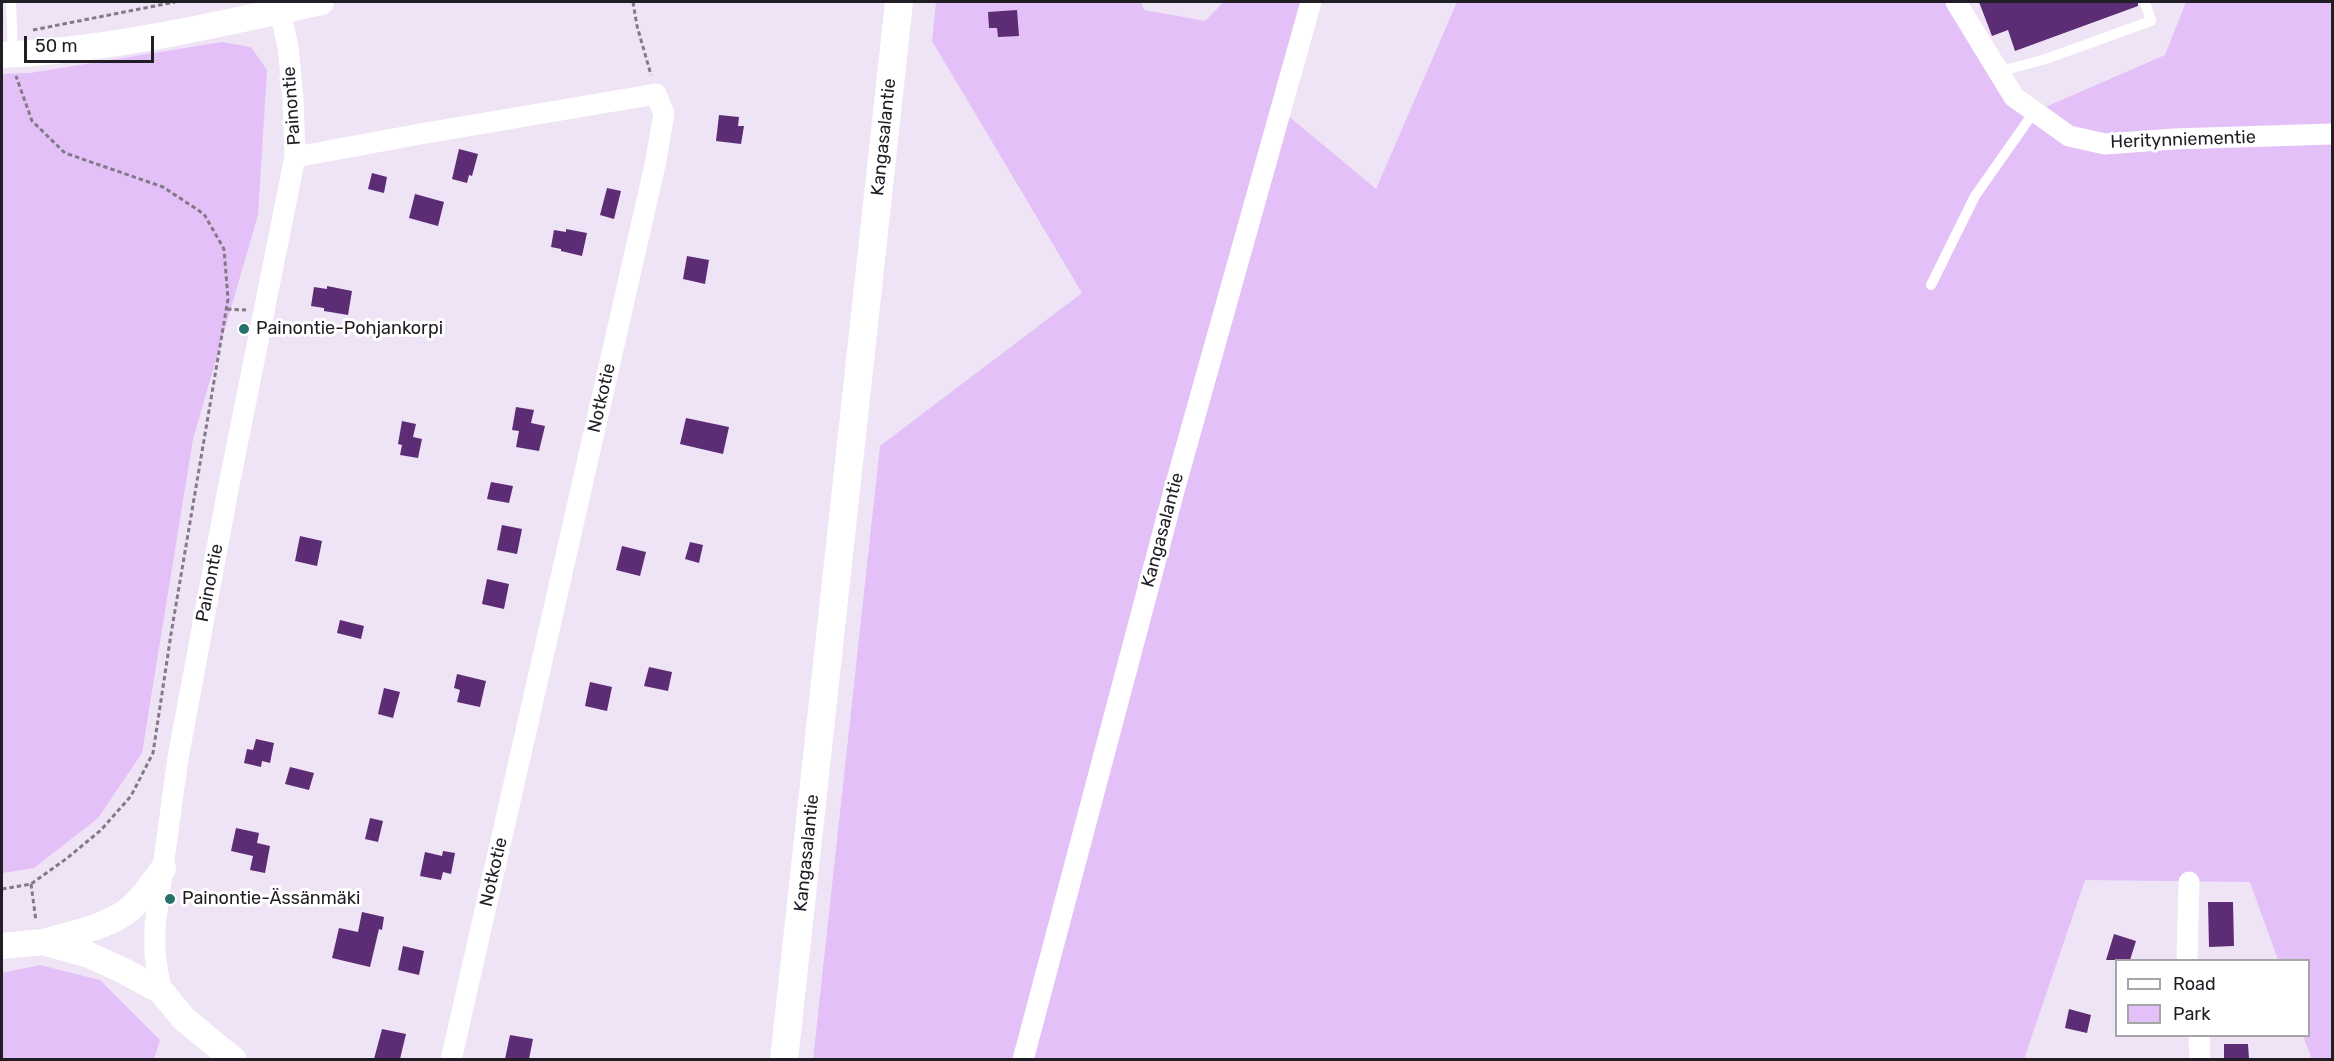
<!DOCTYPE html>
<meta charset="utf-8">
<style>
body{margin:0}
#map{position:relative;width:2334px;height:1061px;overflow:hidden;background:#efe3f6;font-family:Rubik,sans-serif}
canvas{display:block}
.frame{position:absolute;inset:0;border:3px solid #211d24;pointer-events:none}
.legend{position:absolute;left:2115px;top:959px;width:195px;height:78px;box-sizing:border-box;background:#fff;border:2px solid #a6a5a7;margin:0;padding:8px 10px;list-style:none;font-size:18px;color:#211d24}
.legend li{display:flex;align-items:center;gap:12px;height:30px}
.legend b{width:30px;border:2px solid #a6a5a7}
.scale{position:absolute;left:24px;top:36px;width:130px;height:27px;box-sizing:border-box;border:3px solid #211d24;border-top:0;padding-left:8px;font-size:18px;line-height:21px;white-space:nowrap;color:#211d24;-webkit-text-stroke:4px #fff;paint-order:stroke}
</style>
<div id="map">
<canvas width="2334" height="1061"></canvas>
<div class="frame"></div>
<ul class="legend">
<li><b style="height:8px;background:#fff"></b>Road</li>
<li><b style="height:16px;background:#e3c0f7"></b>Park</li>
</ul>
<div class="scale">50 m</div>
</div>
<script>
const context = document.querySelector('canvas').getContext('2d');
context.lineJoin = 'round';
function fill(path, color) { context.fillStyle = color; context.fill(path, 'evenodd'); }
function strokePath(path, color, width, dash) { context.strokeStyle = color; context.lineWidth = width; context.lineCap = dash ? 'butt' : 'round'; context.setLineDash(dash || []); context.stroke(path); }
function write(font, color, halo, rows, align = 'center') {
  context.font = font + ' Rubik,sans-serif'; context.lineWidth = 6; context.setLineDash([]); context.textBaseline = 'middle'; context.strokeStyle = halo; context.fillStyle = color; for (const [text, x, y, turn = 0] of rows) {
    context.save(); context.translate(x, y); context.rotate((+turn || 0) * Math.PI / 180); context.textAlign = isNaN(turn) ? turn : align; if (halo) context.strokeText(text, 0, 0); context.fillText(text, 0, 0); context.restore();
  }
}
fill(new Path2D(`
 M 936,2 L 1141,2 L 1144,10 L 1205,21 L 1224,2 L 1305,2 L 1024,1059 L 813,1060 L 880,446 L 1082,293 L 932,41 Z
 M 1457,2 L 1952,2 L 2034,112 L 2165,55 L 2186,2 L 2332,2 L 2332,1059 L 2312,1059 L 2303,1036 L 2308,1036 L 2308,960 L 2278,960 L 2250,882 L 2085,880 L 2024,1059 L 1025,1060 L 1281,110 L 1376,189 Z
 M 222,42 L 251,47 L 267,70 L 258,215 L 193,439 L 142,753 L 98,818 L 34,868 L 2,873 L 2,74 L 30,73 Z
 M 40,965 L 100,980 L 160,1040 L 154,1059 L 2,1059 L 2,973 Z`), '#e3c0f7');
fill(new Path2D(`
 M 1979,2 L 2138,2 L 2138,6 L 2015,51 L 2008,30 L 1992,36 Z
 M 1017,10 L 1019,36 L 998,37 L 997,28 L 989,28 L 988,12 Z
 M 719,115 L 739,117 L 738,126 L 744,126 L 741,144 L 716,141 Z
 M 459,149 L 478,154 L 472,176 L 469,175 L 467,183 L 452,179 Z
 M 372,173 L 387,177 L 384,193 L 368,189 Z
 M 607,188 L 621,191 L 614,219 L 600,215 Z
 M 415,194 L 444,202 L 438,226 L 409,218 Z
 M 566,229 L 587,233 L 582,256 L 561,251 L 561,249 L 551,247 L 554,230 L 566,232 Z
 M 687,256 L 709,260 L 705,284 L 683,279 Z
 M 327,286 L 352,291 L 348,315 L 324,311 L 324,308 L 311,306 L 314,287 L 327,289 Z
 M 516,407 L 534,410 L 531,423 L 545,426 L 539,451 L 516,447 L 519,431 L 512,430 Z
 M 686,418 L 729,427 L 723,454 L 680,444 Z
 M 402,421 L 416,424 L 413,437 L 422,439 L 418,458 L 400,455 L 402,445 L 398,444 Z
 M 491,482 L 513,486 L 509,503 L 487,499 Z
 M 502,525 L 522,529 L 517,554 L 497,550 Z
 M 300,536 L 322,541 L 317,566 L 295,561 Z
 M 690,542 L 703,545 L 699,563 L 685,559 Z
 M 622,546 L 646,552 L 640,576 L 616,570 Z
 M 487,579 L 509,584 L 504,609 L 482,604 Z
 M 340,620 L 364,626 L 361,639 L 337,633 Z
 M 649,667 L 672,672 L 668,691 L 644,686 Z
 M 457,674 L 486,681 L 480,707 L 457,702 L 460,690 L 454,688 Z
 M 590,682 L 612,687 L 607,711 L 585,706 Z
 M 384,688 L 400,692 L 393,718 L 378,714 Z
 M 256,739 L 274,743 L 270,763 L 262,761 L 261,767 L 244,763 L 247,749 L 253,750 Z
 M 290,767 L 314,773 L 309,790 L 285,784 Z
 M 370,818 L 383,821 L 378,842 L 365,839 Z
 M 236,828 L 259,833 L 257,843 L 270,846 L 265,873 L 250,870 L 253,856 L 231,851 Z
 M 443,851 L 455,853 L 451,874 L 443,872 L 441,880 L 420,876 L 425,852 L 442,856 Z
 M 2208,902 L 2233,902 L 2234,946 L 2209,947 Z
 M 362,912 L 384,917 L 382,930 L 379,929 L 370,967 L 332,958 L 339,928 L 358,932 Z
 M 2114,934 L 2136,941 L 2130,960 L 2106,960 Z
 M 403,946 L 424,951 L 419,975 L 398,970 Z
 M 2069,1009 L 2091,1015 L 2087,1033 L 2065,1028 Z
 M 382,1029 L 406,1034 L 400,1059 L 374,1059 Z
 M 510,1035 L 533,1039 L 529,1059 L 505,1059 Z
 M 2224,1044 L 2248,1044 L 2249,1059 L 2224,1059 Z`), '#5c2c74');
strokePath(new Path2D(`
 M 633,2 L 637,26 L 651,75
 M 33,30 L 175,2
 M 227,309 L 246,310
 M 31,884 L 36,921
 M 2,889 L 31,884 L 66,859 L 101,830 L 131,796 L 153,753 L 171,634 L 228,299 L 224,249 L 204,214 L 163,187 L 65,153 L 32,121 L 16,76`), '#827a87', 3, [4.5, 3]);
strokePath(new Path2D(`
 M 11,2 L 13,54
 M 1998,72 L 2046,59 L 2151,21 L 2145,2
 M 1931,285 L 1975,196 L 2034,112`), '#fff', 10);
strokePath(new Path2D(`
 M 1956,2 L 2014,97 L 2069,136 L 2105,144 L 2174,139 L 2332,134
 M 295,157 L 426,133 L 656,94 L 664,114 L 655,165 L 451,1060
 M 2187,960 L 2189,882
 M 161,991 L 155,955 L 155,925 L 178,758 L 227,495 L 295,157 L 293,98 L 288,47 L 280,10
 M 2199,1036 L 2200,1060
 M 1023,1060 L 1175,487 L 1311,2`), '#fff', 21);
strokePath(new Path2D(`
 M 2,55 C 109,50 216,25 321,2
 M 44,942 C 69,934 100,929 123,914 C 140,903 151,885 163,869
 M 2,946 L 43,942 L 89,955 L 124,971 L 161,991 L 184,1019 L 234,1060`), '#fff', 26);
strokePath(new Path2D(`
 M 784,1060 L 899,2`), '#fff', 28);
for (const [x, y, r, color] of [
 [244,329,6,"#28716c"],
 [170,899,6,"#28716c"]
]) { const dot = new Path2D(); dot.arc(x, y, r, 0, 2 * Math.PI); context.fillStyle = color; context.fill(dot); strokePath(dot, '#fff', 2); }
write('18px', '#211d24', '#fff', [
 ["Painontie",292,106,-94],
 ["Kangasalantie",884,137,-84],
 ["Heritynniementie",2183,140,-2],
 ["Notkotie",602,398,-77],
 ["Kangasalantie",1163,530,-75],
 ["Painontie",210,583,-79],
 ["Kangasalantie",807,853,-84],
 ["Notkotie",494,872,-77]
]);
write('18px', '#211d24', '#fff', [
 ["Painontie-Pohjankorpi",256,329],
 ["Painontie-Ässänmäki",182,899]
], 'left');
</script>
